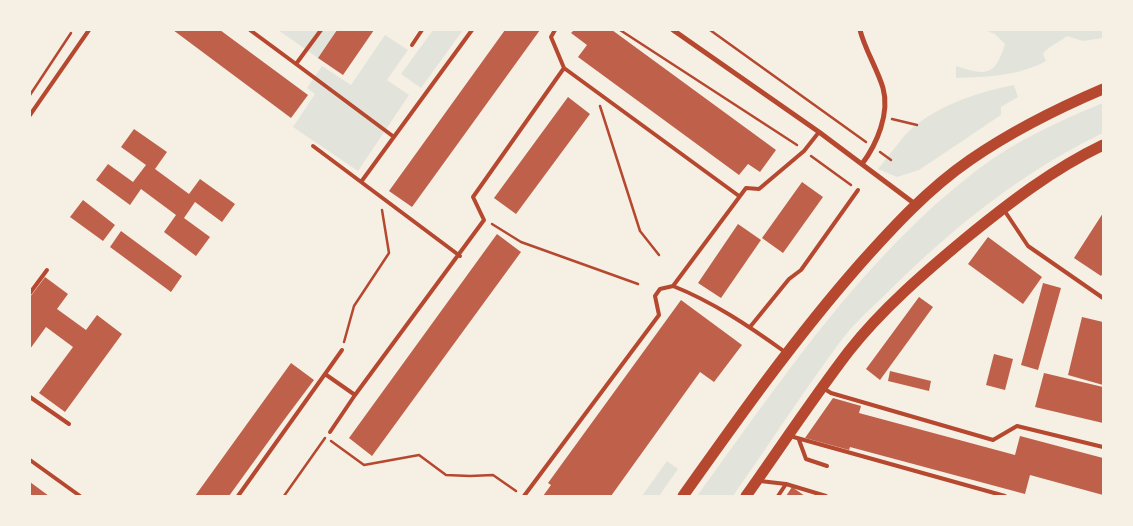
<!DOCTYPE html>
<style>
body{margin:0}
#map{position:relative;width:1133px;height:526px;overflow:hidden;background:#f6efe4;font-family:Helvetica,sans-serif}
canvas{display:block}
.frame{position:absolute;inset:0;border:31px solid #f6efe4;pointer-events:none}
</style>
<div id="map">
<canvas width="1133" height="526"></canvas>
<div class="frame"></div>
</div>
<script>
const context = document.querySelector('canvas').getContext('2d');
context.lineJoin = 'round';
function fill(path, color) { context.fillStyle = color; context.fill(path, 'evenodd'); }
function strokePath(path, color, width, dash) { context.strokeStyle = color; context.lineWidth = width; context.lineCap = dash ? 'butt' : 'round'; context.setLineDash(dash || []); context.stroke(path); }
fill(new Path2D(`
 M 278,30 L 337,30 L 318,58 Z
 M 433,30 L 463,30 L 421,88 L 401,74 Z
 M 984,30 L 1103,30 L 1103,38 L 1083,41 L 1067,36 C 1059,43 1049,45 1043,54 L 1046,61 C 1019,76 986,77 956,78 L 956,66 C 987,76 995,76 1005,44 L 995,34 Z
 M 385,35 L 408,50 L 387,80 L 409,95 L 358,171 L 293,127 L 315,94 L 307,88 L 322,66 L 351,85 Z
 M 1014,85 L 1018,97 L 1001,107 L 1001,115 L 919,170 L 897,177 L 878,169 C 887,158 896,146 905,135 C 934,106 975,93 1014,85 Z
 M 1103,103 L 1103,133 C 1024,171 956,225 894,286 C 877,303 858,319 843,338 C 805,389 770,443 733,496 L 697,496 C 781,381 862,258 977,170 C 1015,141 1059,121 1103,103 Z
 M 667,461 L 678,469 L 659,496 L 642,496 Z`), '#e2e4dc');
fill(new Path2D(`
 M 173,30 L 220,30 L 308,95 L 291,118 Z
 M 337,30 L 374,30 L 343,75 L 318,58 Z
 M 505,30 L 540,30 L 412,207 L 389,191 Z
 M 574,30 L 612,30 L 776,150 L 760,172 L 748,164 L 739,175 L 578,57 L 587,45 L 571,33 Z
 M 568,97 L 590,114 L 516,214 L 494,198 Z
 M 134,129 L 167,152 L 155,169 L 189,194 L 200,179 L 235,204 L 222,222 L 195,202 L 184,218 L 210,237 L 196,256 L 164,232 L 176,215 L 141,189 L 130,205 L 96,180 L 108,164 L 133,182 L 146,165 L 121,147 Z
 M 802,182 L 823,197 L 783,253 L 762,238 Z
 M 83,200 L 115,225 L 103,241 L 70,217 Z
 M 1103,213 L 1103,273 L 1101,276 L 1074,258 Z
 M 738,224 L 761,240 L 721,298 L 698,283 Z
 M 121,231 L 182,276 L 171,292 L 110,247 Z
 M 497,234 L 521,252 L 372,456 L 349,438 Z
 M 988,237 L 1042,277 L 1023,304 L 968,264 Z
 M 45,277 L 68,294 L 57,309 L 86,330 L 97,315 L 122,334 L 65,412 L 39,393 L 73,347 L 46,327 L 30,349 L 30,297 Z
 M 1043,283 L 1061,288 L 1038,370 L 1021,365 Z
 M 919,297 L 933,307 L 880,380 L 866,369 Z
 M 681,300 L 742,345 L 714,382 L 700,372 L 611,496 L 543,496 L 551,485 L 548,483 Z
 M 1082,317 L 1103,322 L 1103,385 L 1068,375 Z
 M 994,354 L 1013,359 L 1005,390 L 986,385 Z
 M 291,363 L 314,380 L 284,420 L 229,496 L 195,496 Z
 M 890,371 L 931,381 L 929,391 L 888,381 Z
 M 1044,373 L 1103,387 L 1103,423 L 1035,407 Z
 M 833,398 L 861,406 L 859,413 L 1015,455 L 1020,436 L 1103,458 L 1103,495 L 1030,475 L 1025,494 L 850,447 L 849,450 L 805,438 Z
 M 30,482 L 49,496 L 30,496 Z
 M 792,487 L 805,496 L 786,496 Z`), '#bf614a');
strokePath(new Path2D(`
 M 620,30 L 797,145
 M 710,30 L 866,142
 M 30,95 L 71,33
 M 600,106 L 640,231 L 659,255
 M 892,119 L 917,125
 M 880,152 L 891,160
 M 811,156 L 851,185
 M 492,224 L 521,242 L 638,284
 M 344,342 L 354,306 L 389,253 L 382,210
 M 331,441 L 364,465 L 419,455 L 446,475 L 470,476 L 493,475 L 516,491
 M 284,496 L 325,438`), '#b5482f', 2.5);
strokePath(new Path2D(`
 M 250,30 L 296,64 L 321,30
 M 412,45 L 422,30
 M 296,64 L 394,137
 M 564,68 L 739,196
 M 30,115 L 89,30
 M 313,146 L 460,256
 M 361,182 L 472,30
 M 1004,210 L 1028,246 L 1103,298
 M 673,286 C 713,302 749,326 785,352
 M 30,293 L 47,270
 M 750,327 L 789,279 L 801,270 L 858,190
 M 325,374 L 342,350
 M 823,388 L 831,393 L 993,440 L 1017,426 L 1103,447
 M 30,397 L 69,424
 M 330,432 L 355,395
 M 790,436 L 1005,496
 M 799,440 L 806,459 L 827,466
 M 30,460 L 80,496
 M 760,481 L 786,484 L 826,496
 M 238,496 L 325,374 L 355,395 L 484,220 L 473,197 L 564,68 L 551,37 L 555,30
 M 524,496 L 659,315 L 655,296 L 660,289 L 673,286 L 746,188 L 759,189 L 804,151 L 819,132
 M 778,496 L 786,484`), '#b5482f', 4);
strokePath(new Path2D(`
 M 673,30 L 819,132 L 915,204
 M 860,30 C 865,50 877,68 883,88 C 890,113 877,144 862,164`), '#b5482f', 5);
strokePath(new Path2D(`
 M 683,496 C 739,417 795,338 860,264 C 893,227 928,189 970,160 C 1012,131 1056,109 1103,89
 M 746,496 C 780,448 813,398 849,351 C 882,309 925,272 966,238 C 1009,203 1053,169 1103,145`), '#b5482f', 11);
</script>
